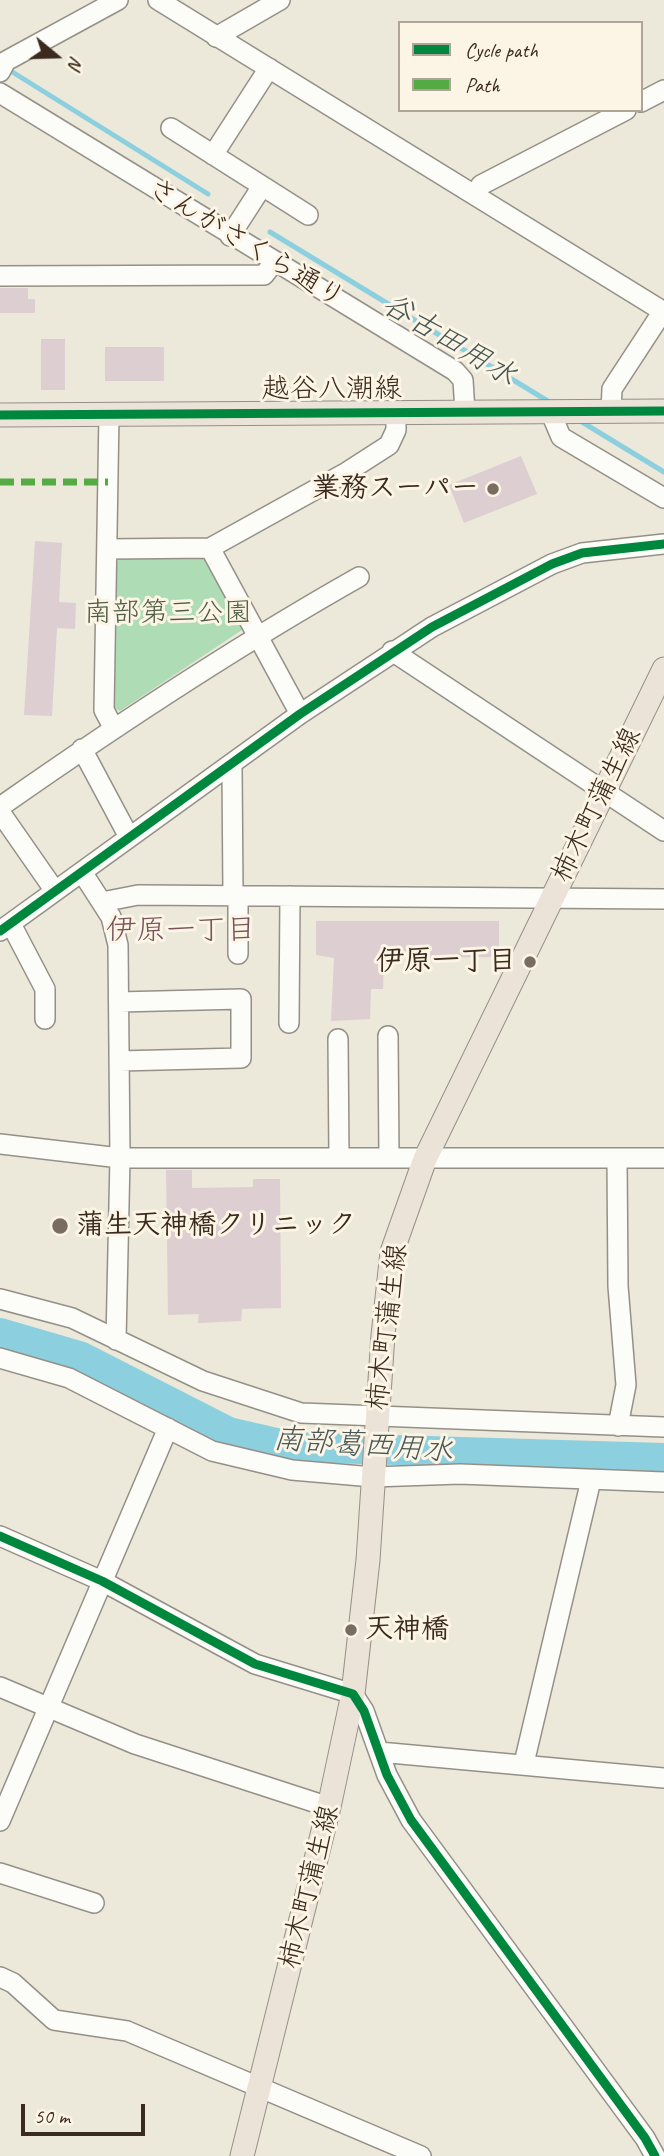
<!DOCTYPE html>
<meta charset="utf-8">
<style>
body{margin:0}
#map{position:relative;width:664px;height:2156px;overflow:hidden;background:#ece8da;font-family:Caveat,sans-serif}
canvas{display:block}
.legend{position:absolute;left:398px;top:21px;width:245px;height:91px;box-sizing:border-box;background:#fcf5e5;border:2px solid #afa495;margin:0;padding:9px 12px;list-style:none;font-size:21px;color:#3b2a1e}
.legend li{display:flex;align-items:center;gap:14px;height:35px}
.legend b{width:35px;border:2px solid #afa495}
.north{position:absolute;left:21px;top:21px;width:70px;height:70px;-webkit-text-stroke:5px #fcf5e5;paint-order:stroke;rotate:109deg;font-size:19px;font-weight:700;line-height:28px;text-align:center;color:#3b2a1e}
.north::after{content:'';display:block;margin:auto;width:24px;height:32px;background:#3b2a1e;clip-path:polygon(50% 0,100% 100%,50% 72%,0 100%)}
.scale{position:absolute;left:21px;top:2104px;width:124px;height:32px;box-sizing:border-box;border:4px solid #3b2a1e;border-top:0;padding-left:9px;font-size:21px;line-height:24px;white-space:nowrap;color:#3b2a1e;-webkit-text-stroke:5px #fcf5e5;paint-order:stroke}
</style>
<div id="map">
<canvas width="664" height="2156"></canvas>
<ul class="legend">
<li><b style="height:9px;background:#00873e"></b>Cycle path</li>
<li><b style="height:9px;background:#55ab43"></b>Path</li>
</ul>
<div class="north">N</div>
<div class="scale">50 m</div>
</div>
<script>
const context = document.querySelector('canvas').getContext('2d');
context.lineJoin = 'round';
function fill(path, color) { context.fillStyle = color; context.fill(path, 'evenodd'); }
function strokePath(path, color, width, dash) { context.strokeStyle = color; context.lineWidth = width; context.lineCap = dash ? 'butt' : 'round'; context.setLineDash(dash || []); context.stroke(path); }
function write(font, color, halo, rows, align = 'center') {
  context.font = font + ' Caveat,"Klee One",sans-serif'; context.lineWidth = 6; context.setLineDash([]); context.textBaseline = 'middle'; context.strokeStyle = halo; context.fillStyle = color; for (const [text, x, y, turn = 0] of rows) {
    context.save(); context.translate(x, y); context.rotate((+turn || 0) * Math.PI / 180); context.textAlign = isNaN(turn) ? turn : align; if (halo) context.strokeText(text, 0, 0); context.fillText(text, 0, 0); context.restore();
  }
}
fill(new Path2D(`
 M 202,557 L 207,560 L 245,628 L 120,711 L 112,707 L 114,565 L 120,558 Z`), '#aedcb5');
strokePath(new Path2D(`
 M 6,68 L 208,194
 M 270,232 L 551,403
 M 577,419 L 664,472`), '#8cd0df', 5);
strokePath(new Path2D(`
 M 0,1333 L 82,1357 L 229,1432 L 294,1447 L 664,1458`), '#8cd0df', 30);
fill(new Path2D(`
 M 0,288 L 28,288 L 28,299 L 35,299 L 35,313 L 0,313 Z
 M 41,339 L 65,339 L 65,390 L 41,390 Z
 M 105,347 L 164,347 L 164,381 L 105,381 Z
 M 521,456 L 537,494 L 464,523 L 449,485 Z
 M 35,541 L 62,543 L 59,602 L 76,603 L 75,629 L 57,628 L 52,716 L 24,715 Z
 M 316,921 L 499,921 L 499,957 L 384,958 L 383,989 L 371,989 L 370,1019 L 331,1021 L 334,958 L 316,955 Z
 M 166,1170 L 192,1170 L 192,1188 L 253,1187 L 253,1179 L 280,1179 L 281,1308 L 242,1309 L 241,1321 L 198,1323 L 199,1314 L 168,1315 Z`), '#ddced1');
const minor = new Path2D(`
 M 158,0 L 664,312
 M 216,37 L 280,0
 M 0,72 L 6,61 L 118,0
 M 0,93 L 455,371 L 463,380 L 465,412
 M 641,102 L 664,90
 M 171,128 L 308,215
 M 213,155 L 269,68
 M 475,195 L 481,185 L 626,110
 M 230,236 L 261,188
 M 0,276 L 264,275 L 274,262
 M 550,411 L 561,437 L 664,498
 M 611,412 L 612,389 L 663,311
 M 109,414 L 104,710 L 113,727
 M 210,548 L 300,714
 M 107,549 L 210,548 L 347,472 L 389,445 L 396,430 L 396,413
 M 392,651 L 664,831
 M 82,749 L 129,837
 M 232,767 L 233,895
 M 0,807 C 117,725 235,647 359,577
 M 0,812 L 55,891
 M 82,872 L 111,917 L 118,945 L 120,1158 L 116,1340
 M 238,895 L 238,954
 M 102,902 L 138,895 L 664,899
 M 11,924 L 45,989 L 45,1019
 M 0,931 L 300,714 L 432,627 L 552,564 L 582,553 L 664,544
 M 119,1002 L 241,999 L 241,1058 L 119,1061
 M 289,1023 L 290,896
 M 388,1036 L 389,1158
 M 338,1039 L 339,1158
 M 0,1144 L 120,1158 L 664,1158
 M 617,1158 L 618,1286 L 626,1385 L 618,1426
 M 0,1299 L 72,1318 L 203,1381 L 301,1413 L 664,1427
 M 0,1358 L 69,1378 L 212,1451 L 292,1470 L 373,1477 L 460,1474 L 664,1482
 M 0,1536 L 102,1581 L 255,1664 L 353,1694 L 364,1711 L 387,1775 L 411,1820 L 645,2138 L 655,2156
 M 0,1687 L 135,1744 L 329,1807
 M 379,1752 L 664,1778
 M 524,1763 L 591,1480
 M 0,1821 L 168,1428
 M 0,1873 L 94,1903
 M 0,1977 L 13,1983 L 54,2020 L 127,2031 L 421,2156`);
const major = new Path2D(`
 M 0,415 L 664,411
 M 242,2156 L 329,1807 L 353,1694 L 368,1560 L 383,1335 L 392,1252 L 425,1159 L 664,669`);
strokePath(minor, '#959087', 22);
strokePath(major, '#959087', 25);
strokePath(minor, '#fcfcf9', 19);
strokePath(major, '#ebe3d8', 23);
strokePath(new Path2D(`
 M 0,482 L 108,482`), '#55ab43', 7, [14, 7]);
strokePath(new Path2D(`
 M 0,415 L 664,411
 M 0,931 L 300,714 L 432,627 L 552,564 L 582,553 L 664,544
 M 0,1536 L 102,1581 L 255,1664 L 353,1694 L 364,1711 L 387,1775 L 411,1820 L 645,2138 L 655,2156`), '#00873e', 9);
for (const [x, y, r, color] of [
 [493,489,7,"#796c60"],
 [530,962,7,"#796c60"],
 [60,1226,9,"#796c60"],
 [351,1630,7,"#796c60"]
]) { const dot = new Path2D(); dot.arc(x, y, r, 0, 2 * Math.PI); context.fillStyle = color; context.fill(dot); strokePath(dot, '#fcf5e5', 2.5); }
write('28px', '#3b2a1e', '#fcf5e5', [
 ["さんがさくら通り",246,244,31],
 ["越谷八潮線",332,390],
 ["柿木町蒲生線",597,805,-64],
 ["柿木町蒲生線",388,1327,-83],
 ["柿木町蒲生線",310,1887,-76]
]);
write('bold 28px', '#3b2a1e', '#fcf5e5', [
 ["業務スーパー",479,489],
 ["伊原一丁目",516,962],
 ["蒲生天神橋クリニック",76,1226,"left"],
 ["天神橋",365,1630,"left"]
], 'right');
write('28px', '#4e5c42', '#fcf5e5', [
 ["南部第三公園",168,614]
]);
write('italic 30px', '#475858', '#fcf5e5', [
 ["谷古田用水",449,341,31],
 ["南部葛西用水",363,1446,4]
]);
write('30px', '#77545d', '#fcf5e5', [
 ["伊原一丁目",181,931]
]);
</script>
